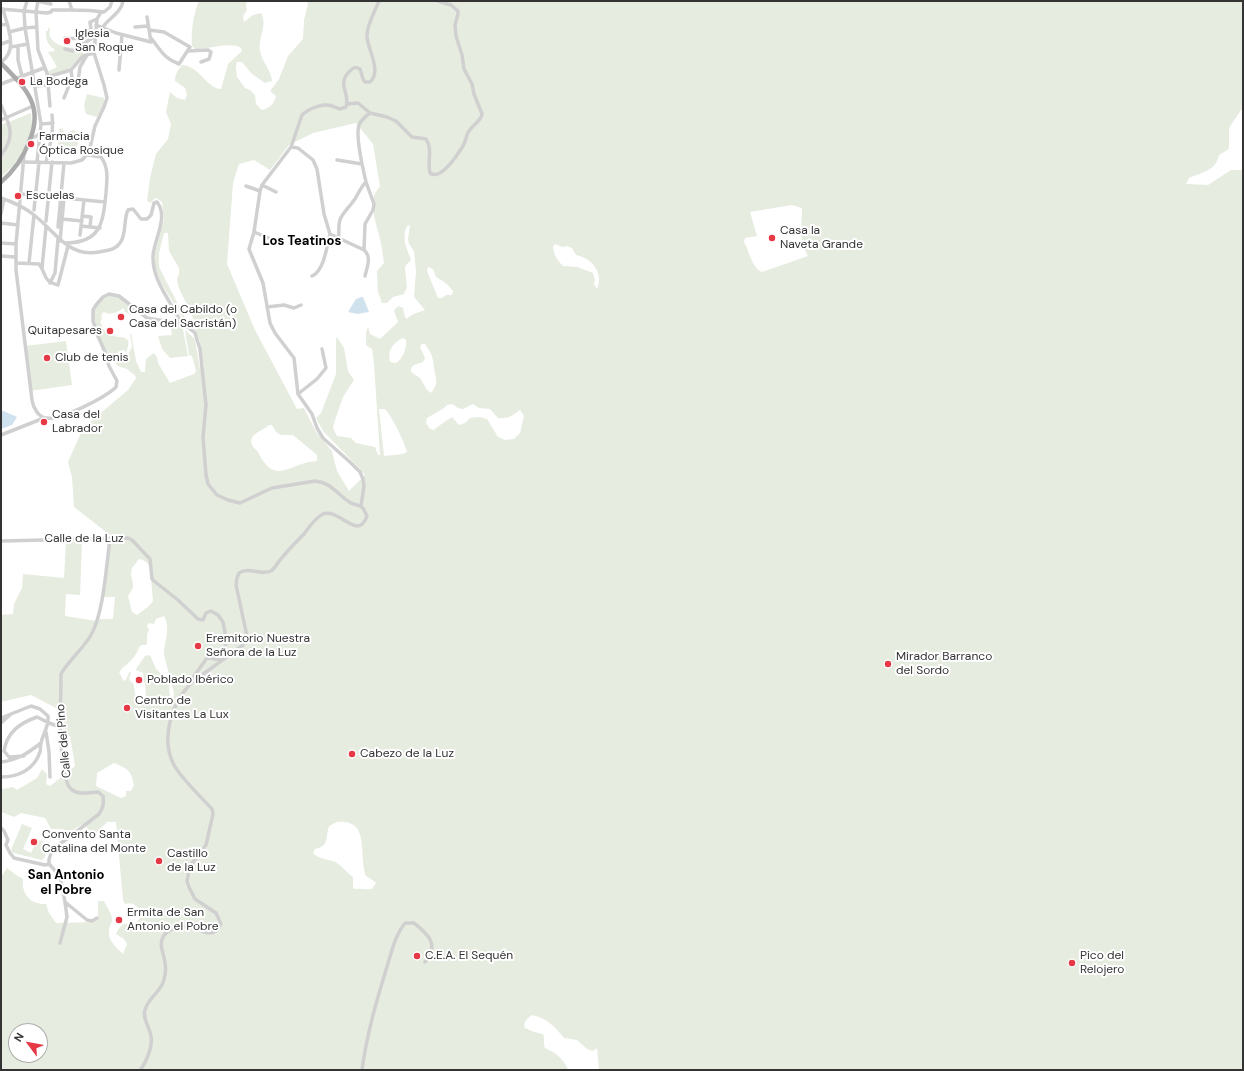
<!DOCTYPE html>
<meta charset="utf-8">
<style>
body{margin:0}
#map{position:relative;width:1244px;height:1071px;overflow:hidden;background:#fff;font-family:"DM Sans",sans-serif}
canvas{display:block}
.frame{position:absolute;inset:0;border:2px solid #333;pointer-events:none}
.north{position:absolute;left:8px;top:1023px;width:40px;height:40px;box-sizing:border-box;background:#fff;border:1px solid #adadad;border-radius:50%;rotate:302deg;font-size:11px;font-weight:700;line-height:16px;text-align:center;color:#333}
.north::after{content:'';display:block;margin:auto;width:14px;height:18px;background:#e63946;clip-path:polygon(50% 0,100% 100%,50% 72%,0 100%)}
</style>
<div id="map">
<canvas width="1244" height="1071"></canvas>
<div class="frame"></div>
<div class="north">N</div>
</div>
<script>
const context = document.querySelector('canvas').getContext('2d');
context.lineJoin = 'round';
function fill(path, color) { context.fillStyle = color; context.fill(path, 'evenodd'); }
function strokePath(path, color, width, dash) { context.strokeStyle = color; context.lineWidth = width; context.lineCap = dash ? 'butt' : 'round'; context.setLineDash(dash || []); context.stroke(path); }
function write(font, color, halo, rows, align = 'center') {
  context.font = font + ' "DM Sans",sans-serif'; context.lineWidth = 4; context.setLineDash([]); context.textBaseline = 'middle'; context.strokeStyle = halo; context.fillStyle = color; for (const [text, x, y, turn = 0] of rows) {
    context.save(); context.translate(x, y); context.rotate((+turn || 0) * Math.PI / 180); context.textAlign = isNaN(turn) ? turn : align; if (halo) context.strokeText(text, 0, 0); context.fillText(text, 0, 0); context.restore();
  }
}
fill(new Path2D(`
 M 199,1 L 247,1 L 246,5 L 247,10 L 243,16 L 244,22 L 253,15 L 261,13 C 268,26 258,37 260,51 C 262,62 271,70 272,81 L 265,83 L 252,74 L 242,62 L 237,62 L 236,67 L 237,77 L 245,88 L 250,90 L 255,95 L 256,104 L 262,110 C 270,108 274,104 276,96 L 270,91 L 279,79 L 288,56 L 303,39 L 304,20 L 308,4 L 307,1 L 1243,1 L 1243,109 L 1241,110 L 1229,128 L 1229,149 L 1219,155 C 1216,171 1202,172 1189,178 L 1186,184 L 1208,185 L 1231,170 L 1241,170 L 1243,171 L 1243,1070 L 599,1070 L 597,1048 L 593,1051 L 587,1049 L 577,1040 L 564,1038 C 555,1027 547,1018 532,1015 L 527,1019 L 524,1024 L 525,1028 L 534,1032 L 543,1034 C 545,1039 543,1043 545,1048 C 555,1052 565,1060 568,1070 L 1,1070 L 1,877 L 7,868 L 16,875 L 23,879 C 21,894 31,905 46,904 L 49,913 L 56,923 L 93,922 L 98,920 L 98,901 L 104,901 C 106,906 113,914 112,921 C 111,924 109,927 109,930 C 107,940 117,948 123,954 L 127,944 L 124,939 L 116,934 L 119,928 L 124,924 C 136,923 137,925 142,913 C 138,907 133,901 125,904 L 123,900 L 116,822 L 107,822 L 93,836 L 85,825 L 81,825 L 67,834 L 63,829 L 51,829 L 45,818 L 21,813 L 14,817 L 1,812 L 2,789 L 13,787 L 17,790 L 37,778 L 42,769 L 47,774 L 46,784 L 50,786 L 75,766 L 70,736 L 65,735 L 56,708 L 31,695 L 1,702 L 1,615 L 13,614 L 14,604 L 22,588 L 23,574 L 64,578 L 66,542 L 82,542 L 80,595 L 66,594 L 65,616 L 96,621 L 100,619 L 113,619 L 115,597 L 103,597 L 110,535 L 74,507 L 72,477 L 68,462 L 83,428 L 128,390 L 136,378 L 134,374 C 130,373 130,371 127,369 C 123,367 119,368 116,364 L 116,362 L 121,355 L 124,358 L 127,357 L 131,349 L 132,345 L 130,335 L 131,333 L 136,361 L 141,372 L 145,372 L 146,359 L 154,353 L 157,357 L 158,363 L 170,383 L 194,374 L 196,371 L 192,356 L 189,355 L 185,330 L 195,339 L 200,369 L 204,368 L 200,341 L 195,330 L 185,322 L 160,281 L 155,267 L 155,253 L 164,219 L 162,202 L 156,198 L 154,199 L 151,203 L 147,201 L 150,178 L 156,154 L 168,139 L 171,124 L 166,112 L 170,92 L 177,98 L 185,100 L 187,95 L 185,88 L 175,81 C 175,74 178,70 182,65 C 201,67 207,89 221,89 L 228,64 L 242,51 L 241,48 C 233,41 207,49 195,49 L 192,46 C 191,30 193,16 199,1 ZM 356,123 L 373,144 L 380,186 L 374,195 L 374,216 L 381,243 L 384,263 L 377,271 L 378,292 L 382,303 L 387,303 L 393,297 L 404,294 L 407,287 L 405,268 L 406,265 L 411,260 C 407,249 401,238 407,226 L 410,225 L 408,239 L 409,244 L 414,251 L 416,271 L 414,297 L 425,310 C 418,313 412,313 407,319 L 405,317 L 403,308 L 399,306 L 395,309 L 394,311 L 398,322 L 380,339 L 370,334 L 368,327 L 366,333 L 366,345 L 372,349 L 374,364 L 380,455 L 378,455 L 375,447 L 356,443 L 351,438 L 337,436 L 333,428 L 334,423 L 343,397 L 354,380 L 348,371 L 344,348 L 337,337 L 336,339 L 336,374 L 321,413 L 316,418 L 323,431 L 358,467 L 365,475 L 349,491 L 337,471 L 332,451 L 316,432 L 304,408 L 297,409 L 255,330 L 227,264 L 233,183 L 239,164 L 254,160 L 270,170 L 289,145 L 313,133 ZM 792,205 L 802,208 C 802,227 798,239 808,256 L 762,272 C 751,267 750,252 744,242 L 745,238 L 757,236 L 750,212 ZM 164,233 L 168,233 L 169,251 L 179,268 L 179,274 L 177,279 L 178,286 L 194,320 L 195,325 L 193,326 L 185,318 L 159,267 L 159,253 ZM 555,244 L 562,247 L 567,246 L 572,248 L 576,255 C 592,258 604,273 597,289 L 594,284 L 595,280 L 593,273 L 577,267 L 563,266 C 557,260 554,255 553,247 ZM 428,267 L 433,269 L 436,277 C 443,281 448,284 453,291 L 452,295 L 446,295 L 442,298 L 438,298 L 427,271 ZM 403,338 L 406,340 C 407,348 403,359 396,363 L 390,362 C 387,351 393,342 403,338 ZM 422,344 L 425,344 C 431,353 433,356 434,367 C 435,379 440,382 431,393 L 427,390 L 420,378 L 411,372 L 411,368 L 414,365 L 423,362 L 425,358 L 420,347 ZM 452,404 L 458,408 L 463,409 L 473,404 L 479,408 L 490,409 L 498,418 C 508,419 512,416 520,410 L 524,416 L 520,433 L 514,439 L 505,440 L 498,437 L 487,419 L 480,417 L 470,418 L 465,423 L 459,425 L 452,417 C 446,421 439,425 434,430 L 430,429 L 426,423 L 427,418 L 444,408 L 447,405 ZM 379,409 L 385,409 C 393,418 404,441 407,452 L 403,454 L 384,456 ZM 269,425 L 272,425 L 276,432 L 281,435 L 293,435 L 317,455 L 317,461 C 313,462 309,461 305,463 C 283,470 273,480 259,454 C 258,451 255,449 253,447 C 246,434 263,431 269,425 ZM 139,559 C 145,560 147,562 150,567 L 153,601 L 149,606 L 137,615 L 132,612 L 128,596 L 133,588 L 133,584 L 131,574 L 132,568 ZM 164,616 C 171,629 164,641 164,655 L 174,693 L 173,700 L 170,699 L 169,684 L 166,678 L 156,669 L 150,655 L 145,656 L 136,669 L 136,670 L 143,673 C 144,682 149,698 143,704 C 133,700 136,691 133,683 L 131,682 L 129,679 L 131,673 L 130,671 L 125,681 L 123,680 L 119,672 C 125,665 137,657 139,647 L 142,645 L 145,645 L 147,644 L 147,634 L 149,630 L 147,625 L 149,623 L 154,624 L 156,619 ZM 114,763 C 128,769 131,770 134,785 L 131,791 L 126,791 L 126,796 L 121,798 L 96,786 L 97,773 ZM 337,822 C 371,819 358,854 366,876 L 374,881 L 376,883 L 372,889 C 366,890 361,888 355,889 L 353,888 L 353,877 C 347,873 343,867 337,863 C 329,858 321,861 313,853 L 315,849 C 330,846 325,837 329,826 ZM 16,1031 L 40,1031 L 40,1055 L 16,1055 Z
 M 48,27 L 50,30 C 45,42 67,50 77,47 L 78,43 L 83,39 L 85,39 L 86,44 L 83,54 L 68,70 L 49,75 L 47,72 L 57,67 L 55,64 L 55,63 L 48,52 L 55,51 L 54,49 C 47,44 46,40 46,31 L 48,31 Z
 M 87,94 L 104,98 L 104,104 L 97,117 L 86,114 L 84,106 Z
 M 31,113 L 32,125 L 30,134 L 20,156 L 12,167 L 1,177 L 1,125 Z
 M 60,127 L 66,133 L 73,130 L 82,133 L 79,139 L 76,150 L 66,150 L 61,154 L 56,152 L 59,140 L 54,138 L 55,136 L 59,135 Z
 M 109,295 L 118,297 L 133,309 L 131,311 L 134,313 L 130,315 L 124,311 L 124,308 C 117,312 111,316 104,312 C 101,314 101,316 102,320 L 100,321 C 102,325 104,333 109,335 C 121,339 134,333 126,353 L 124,350 L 119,351 L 114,358 C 112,357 109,354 107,353 C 101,346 92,320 94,311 C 96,304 103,299 109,295 Z
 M 170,322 L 182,324 L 188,356 L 170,358 L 162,349 L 158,336 L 172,335 Z
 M 66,341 L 72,385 L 30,391 L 25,346 Z
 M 22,824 L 32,828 L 23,849 L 31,853 L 37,840 L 43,841 L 41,846 L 48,848 L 44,859 L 42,860 L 13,853 L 11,850 Z`), '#e6ecdf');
fill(new Path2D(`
 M 361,297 L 363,297 L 369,312 L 357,314 L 348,312 L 356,299 Z
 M 1,410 L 17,417 L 12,425 L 1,429 Z`), '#cfe2ee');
strokePath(new Path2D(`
 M 27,1 L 24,11 L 25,28 L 41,124 L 37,162
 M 37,1 L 51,4
 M 38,1 L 36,12 L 38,50 L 47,73 L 50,106
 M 69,1 L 72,10
 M 1,9 L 47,13 L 51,12 L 52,10 C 69,10 87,9 104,12 L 110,7 L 112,1
 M 1,25 L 7,24
 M 96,25 L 116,33 L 151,42 L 147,17
 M 103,27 C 108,19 122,12 123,1
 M 135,27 L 148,26
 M 149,30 L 164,32 L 190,47 L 179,64 C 163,58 161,50 150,37
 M 9,32 L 25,28 L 36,27
 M 65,38 C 80,40 79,37 91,29 L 90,22 L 97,19
 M 1,44 L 10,41
 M 18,46 L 18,60 L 22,76
 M 11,47 L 28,44
 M 65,49 L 73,51 L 95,36
 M 188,51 L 208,50 L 211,52 L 209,59 L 201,62
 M 1,62 C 19,51 7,25 3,9
 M 71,70 L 83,56 L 94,53
 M 119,70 L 122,35
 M 47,77 L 71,70
 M 78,81 L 80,67 L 87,55
 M 1,84 L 44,68
 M 35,86 L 48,85
 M 64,98 L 72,78 L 71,70
 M 347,104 L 358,103 L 370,113 L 387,117 L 396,121 L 412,137 L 426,139 C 433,149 427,162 430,173 C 441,181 458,154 463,146 C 466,141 466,135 469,131 C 473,125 481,121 482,114 L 474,94 L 472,84 L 464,69 L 462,55 L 456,36 L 455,25 L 458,14 L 458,11 L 451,5 L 438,1
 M 1,105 C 10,125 16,136 1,155
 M 1,120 L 33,106
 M 41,124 L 53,123
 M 32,137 L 35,137 L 41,132
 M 291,147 L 298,148 L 313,160 L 317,169 L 324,214 L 330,234 L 364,250 C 372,257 367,267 365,276
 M 24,155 L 16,244 L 16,270 L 32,400 C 33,407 38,417 46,418 C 60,421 106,397 116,387 L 117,381 L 109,366 L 105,352 L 97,334 L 93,321 L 93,310 L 96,305 L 103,297 L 109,294 L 119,296 L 147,318 L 182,324 L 189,328 L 195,333 L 200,349 L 206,405 L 203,437 L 206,475 L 208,484 L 217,495 L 228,500 L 240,503 L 272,488 L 315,481 C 333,483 337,495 351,503 C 355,505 360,505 363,508 L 367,516 C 358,542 340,508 323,514 C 315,518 309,527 304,534 C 296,542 288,550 281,559 C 277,563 275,568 271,571 C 261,576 249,566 239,573 L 237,578 L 236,585 L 247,636 L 243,645 L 191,683 C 172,703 160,738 174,765 C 181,778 201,797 212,809 L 213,814 L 206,845 L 190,866 L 187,881 L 189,887 L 195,899 L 216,913 L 221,924 C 218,928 216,933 210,933 C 203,934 197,927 190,926 C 181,925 167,929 163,937 C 159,945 163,951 164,958 C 166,965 166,973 164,979 C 162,992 148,997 145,1010 C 142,1018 150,1028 151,1036 C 153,1046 146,1063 140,1070
 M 337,160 L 362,164
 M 21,162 L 71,163 L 82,160 L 89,152 L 95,126 L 104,107 L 107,98 L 104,85 L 94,53 L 97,19 L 101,12
 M 46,162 C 50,146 54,131 52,115
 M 262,185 L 276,192
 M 246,186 L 260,191
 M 20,194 L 61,197
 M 1,198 C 13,202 24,207 34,215 C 57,233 69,260 104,251 C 110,250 116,249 120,243 C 127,234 123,220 128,210 L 133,209 L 141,219 L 147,219 L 151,215 L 154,203 L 157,202 C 169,217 154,239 153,256 C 152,281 172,303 182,324
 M 34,210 L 39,162
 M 1,214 L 4,199
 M 82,216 L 91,217 L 90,227
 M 62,219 L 82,221
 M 46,221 L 52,162
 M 1,223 L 18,225
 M 81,226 L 100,228
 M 58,227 L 64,163
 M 254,232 L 271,239 L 275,245
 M 80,235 L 84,200
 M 339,237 C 338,217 340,218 352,203 C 358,196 359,189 366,182 C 363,169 355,136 359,125 C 361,120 366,116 370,113
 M 60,241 L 64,198 L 105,202
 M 1,243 L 16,244
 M 65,243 C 101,243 103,223 106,193 C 107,180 109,168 101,157 L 88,155
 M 364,250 L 365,224 L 373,210 L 374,204 L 366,182
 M 1,256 L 15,257
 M 16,263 L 39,264 C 47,274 42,281 58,285 L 68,246
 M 29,263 L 34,215
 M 42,268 L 46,227
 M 312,276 C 324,271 327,246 330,234
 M 50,283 L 55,273 L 58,239
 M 267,307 L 284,305 L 294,308 L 301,305
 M 298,394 L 317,379 L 326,368 L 322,349
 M 1,435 L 44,418
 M 361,506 L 364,486 L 363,479 L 360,472 L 351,463 L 323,438 L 317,428 L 312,414 L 298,394 L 294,358 L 275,333 L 270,323 L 263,283 L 251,254 L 249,249 L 254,232 L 260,191 L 262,185 L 291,147 L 302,115 C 307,110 320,104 327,105 C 332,105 336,108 340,109 L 346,107 C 351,93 335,84 351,70 C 354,67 356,67 360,69 L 363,79 L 365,82 L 370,82 C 382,71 368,50 367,37 C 366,26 375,11 379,1
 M 1,541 L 128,538 L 132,540 L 150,559 L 152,579 L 154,581 L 178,600 L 198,619 L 203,620 L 206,613 L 211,611 L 218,615 L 223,622 L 226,638 L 225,650 L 223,652 L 207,658 L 189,683
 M 208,658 L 222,660
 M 1,718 L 31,706 L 40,709 L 48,716 C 49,727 43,733 41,743 C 40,746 41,749 40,752 C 34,770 18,777 1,777
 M 1,723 L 11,714
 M 46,732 L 49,752 L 50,777
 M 24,756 L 9,757 L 4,751 C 7,732 20,723 37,717 L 49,723 L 60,727
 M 1,762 C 18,760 28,753 41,743
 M 1,828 L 4,831 L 8,840 L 6,845 L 10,853 L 14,858 L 45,865 L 49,864
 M 65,902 L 87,920 L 92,921 L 97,918
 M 60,943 L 67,917 L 65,902 L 60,876 L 49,864 L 49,859 L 53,848 L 67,839 L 99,814 C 103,808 104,804 103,796 L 98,792 C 90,792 78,796 71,789 C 57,776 61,696 61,674 C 68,661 83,649 91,635 C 104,612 106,567 110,539
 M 362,1070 C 367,1032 378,996 389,960 C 393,947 396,934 405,923 L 414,923 C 428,934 440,945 425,962`), '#d0d0d0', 3.5);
strokePath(new Path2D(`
 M 1,63 C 25,88 45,105 29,142 C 23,158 14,171 1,182`), '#ababab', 4.5);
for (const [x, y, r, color] of [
 [67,41,4,"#e63946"],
 [22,82,4,"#e63946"],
 [31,144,4,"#e63946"],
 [18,196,4,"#e63946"],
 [772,238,4,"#e63946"],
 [121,317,4,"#e63946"],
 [110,331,4,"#e63946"],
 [47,358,4,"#e63946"],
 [44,422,4,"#e63946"],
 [198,646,4,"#e63946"],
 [888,664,4,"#e63946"],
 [139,680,4,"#e63946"],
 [127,708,4,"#e63946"],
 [352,754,4,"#e63946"],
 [34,842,4,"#e63946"],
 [159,861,4,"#e63946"],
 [119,920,4,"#e63946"],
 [417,956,4,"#e63946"],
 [1072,963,4,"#e63946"]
]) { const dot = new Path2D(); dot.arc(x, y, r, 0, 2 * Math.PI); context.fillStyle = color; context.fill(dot); strokePath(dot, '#fff', 1.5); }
write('12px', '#333', '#fff', [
 ["Iglesia",75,34],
 ["San Roque",75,48],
 ["La Bodega",30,82],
 ["Farmacia",39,137],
 ["Óptica Rosique",39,151],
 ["Escuelas",26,196],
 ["Casa la",780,231],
 ["Naveta Grande",780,245],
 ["Casa del Cabildo (o",129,310],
 ["Casa del Sacristán)",129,324],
 ["Quitapesares",102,331,"right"],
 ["Club de tenis",55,358],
 ["Casa del",52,415],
 ["Labrador",52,429],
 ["Eremitorio Nuestra",206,639],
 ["Señora de la Luz",206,653],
 ["Mirador Barranco",896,657],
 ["del Sordo",896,671],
 ["Poblado Ibérico",147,680],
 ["Centro de",135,701],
 ["Visitantes La Lux",135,715],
 ["Cabezo de la Luz",360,754],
 ["Convento Santa",42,835],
 ["Catalina del Monte",42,849],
 ["Castillo",167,854],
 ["de la Luz",167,868],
 ["Ermita de San",127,913],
 ["Antonio el Pobre",127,927],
 ["C.E.A. El Sequén",425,956],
 ["Pico del",1080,956],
 ["Relojero",1080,970]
], 'left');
write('12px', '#333', '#fff', [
 ["Calle de la Luz",84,539],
 ["Calle del Pino",64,741,-95]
]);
write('bold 13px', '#000', '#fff', [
 ["Los Teatinos",302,242],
 ["San Antonio",66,876],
 ["el Pobre",66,891]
]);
</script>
